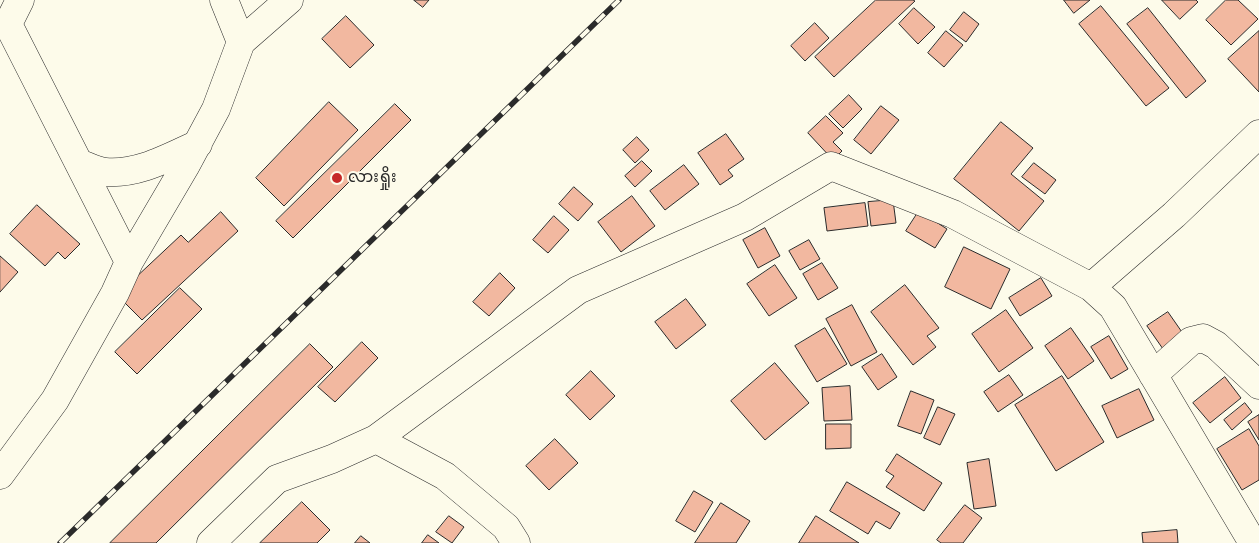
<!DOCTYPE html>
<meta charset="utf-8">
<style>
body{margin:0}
canvas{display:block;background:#fdfbea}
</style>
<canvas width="1259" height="543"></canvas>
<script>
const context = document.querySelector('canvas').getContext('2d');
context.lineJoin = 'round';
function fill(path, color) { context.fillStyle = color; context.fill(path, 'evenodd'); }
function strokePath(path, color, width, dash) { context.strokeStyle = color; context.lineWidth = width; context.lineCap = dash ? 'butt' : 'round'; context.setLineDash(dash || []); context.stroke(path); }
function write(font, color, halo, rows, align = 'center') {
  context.font = font + ' "Fira Sans","Noto Sans Myanmar",sans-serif'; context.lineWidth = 4; context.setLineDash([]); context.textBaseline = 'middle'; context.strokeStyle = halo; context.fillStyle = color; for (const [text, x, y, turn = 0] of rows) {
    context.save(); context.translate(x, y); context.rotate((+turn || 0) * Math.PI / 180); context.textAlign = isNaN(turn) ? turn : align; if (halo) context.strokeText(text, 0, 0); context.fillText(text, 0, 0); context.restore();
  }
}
const building = new Path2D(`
 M 414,0 L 429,0 L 423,7 Z
 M 876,0 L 913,0 L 915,1 L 834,77 L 815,57 Z
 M 1064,0 L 1090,0 L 1074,13 Z
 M 1162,0 L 1196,0 L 1198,2 L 1180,19 Z
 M 1226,0 L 1238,0 L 1258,19 L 1231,45 L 1206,20 Z
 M 1101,6 L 1169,88 L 1146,106 L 1079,24 Z
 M 914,8 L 935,27 L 918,44 L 899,24 Z
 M 1148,8 L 1206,81 L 1186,98 L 1127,24 Z
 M 964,12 L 979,24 L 966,42 L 950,30 Z
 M 346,16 L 374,45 L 350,68 L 322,39 Z
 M 815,23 L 829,38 L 805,61 L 791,46 Z
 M 946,31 L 963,45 L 944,67 L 928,53 Z
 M 1259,31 L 1259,92 L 1228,59 Z
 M 849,95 L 862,109 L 843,128 L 829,114 Z
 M 329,102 L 358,130 L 284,206 L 256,178 Z
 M 395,104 L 411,120 L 293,238 L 276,221 Z
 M 881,106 L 899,120 L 871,154 L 854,140 Z
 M 826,116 L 843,133 L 833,142 L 842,151 L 833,160 L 808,133 Z
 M 1001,122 L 1033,148 L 1011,174 L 1044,201 L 1019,231 L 954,179 Z
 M 726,134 L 744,159 L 728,170 L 733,176 L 720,185 L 698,153 Z
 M 637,137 L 649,150 L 635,163 L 623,150 Z
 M 642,161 L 652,171 L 635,187 L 625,176 Z
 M 1034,163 L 1056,180 L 1045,194 L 1022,177 Z
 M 684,165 L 699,184 L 665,210 L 650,191 Z
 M 574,187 L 593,204 L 578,221 L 559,204 Z
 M 632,196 L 655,226 L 621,252 L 598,222 Z
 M 893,200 L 896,223 L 871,226 L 868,202 Z
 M 865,203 L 868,226 L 827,231 L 824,208 Z
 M 37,205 L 80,244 L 65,259 L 58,252 L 45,266 L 10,234 Z
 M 919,211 L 947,229 L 935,248 L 906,231 Z
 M 221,212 L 238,231 L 142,320 L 117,295 L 181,235 L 188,242 Z
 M 554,216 L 569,230 L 548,253 L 533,240 Z
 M 765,228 L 780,256 L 758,268 L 743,240 Z
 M 809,240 L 820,259 L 800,270 L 789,251 Z
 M 964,247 L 1010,269 L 991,309 L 945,287 Z
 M 0,256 L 18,272 L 0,292 Z
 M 822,263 L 838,288 L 818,300 L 803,274 Z
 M 775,265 L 797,298 L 769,316 L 747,284 Z
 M 500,273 L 515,288 L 489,316 L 473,302 Z
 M 1041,278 L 1052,296 L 1020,316 L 1009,298 Z
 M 905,285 L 939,328 L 927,336 L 936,347 L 913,365 L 871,312 Z
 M 180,288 L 202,309 L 137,374 L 115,352 Z
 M 686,299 L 706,325 L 676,349 L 655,322 Z
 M 852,305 L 877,352 L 851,366 L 826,319 Z
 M 1006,310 L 1033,348 L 999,372 L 972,334 Z
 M 1168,312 L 1184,335 L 1163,349 L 1147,326 Z
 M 825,328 L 847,364 L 817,382 L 795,346 Z
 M 1071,328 L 1094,361 L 1068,379 L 1045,346 Z
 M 1109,336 L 1128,369 L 1111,379 L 1091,347 Z
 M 362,342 L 378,358 L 335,402 L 318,387 Z
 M 310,344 L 333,367 L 156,543 L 110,543 Z
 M 882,354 L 897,377 L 878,390 L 862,367 Z
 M 775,363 L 809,403 L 765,440 L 731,401 Z
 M 591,371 L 615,396 L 590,420 L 566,395 Z
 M 1009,375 L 1023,395 L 998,412 L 984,392 Z
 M 1062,376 L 1104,442 L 1056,471 L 1015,405 Z
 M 1225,377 L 1241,398 L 1210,423 L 1193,403 Z
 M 850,386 L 852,420 L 824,421 L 822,388 Z
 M 1139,389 L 1154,420 L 1117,438 L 1102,406 Z
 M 911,391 L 934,400 L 921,434 L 898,426 Z
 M 1245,403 L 1252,412 L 1232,430 L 1224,420 Z
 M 938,407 L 955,414 L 940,445 L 924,438 Z
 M 1259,415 L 1259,440 L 1248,422 Z
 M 826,424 L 851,424 L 851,448 L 826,449 Z
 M 1249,429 L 1259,446 L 1259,480 L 1242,490 L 1217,449 Z
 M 555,439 L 578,463 L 549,490 L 526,466 Z
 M 897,454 L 942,483 L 924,511 L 886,487 L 894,476 L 886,471 Z
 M 989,459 L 996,506 L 974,509 L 967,463 Z
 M 847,482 L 900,513 L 890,529 L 876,521 L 868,534 L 830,511 Z
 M 694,491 L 713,502 L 695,532 L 676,521 Z
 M 302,502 L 330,530 L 317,543 L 260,543 Z
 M 721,503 L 750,521 L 736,543 L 695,543 Z
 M 965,505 L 982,518 L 963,543 L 941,543 L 937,540 Z
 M 449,516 L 464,527 L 452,543 L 436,532 Z
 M 816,516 L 859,543 L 799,543 Z
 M 1177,530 L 1178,543 L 1143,543 L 1142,533 Z
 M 428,535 L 439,543 L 422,543 Z
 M 361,536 L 370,543 L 355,543 Z`);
fill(building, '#f2b8a0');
strokePath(building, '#2b2b2b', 1);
const minor = new Path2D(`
 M 20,0 L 8,24 L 129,262
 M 241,42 L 289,0
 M 79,163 C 87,166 96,171 105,172 C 138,175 169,157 198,144
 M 1091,287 L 1174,215 L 1259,134
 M 1153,375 L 1191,341 L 1203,338 L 1216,345 L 1259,385
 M 376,439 L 445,476 L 506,527 L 516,543
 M 0,475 L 55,400 L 115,293 L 129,262 L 186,165 L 216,109 L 241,42 L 224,0
 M 211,543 L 277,479 L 332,459 L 376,439 L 578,290 L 745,217 L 831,166 L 953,214 L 1091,287 L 1113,307 L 1253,543`);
strokePath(minor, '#2b2b2b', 29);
strokePath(minor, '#fdfbea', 28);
const rail = new Path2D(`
 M 60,543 L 619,0`);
strokePath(rail, '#2b2b2b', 5.5);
strokePath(rail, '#fdfbea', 4, [11]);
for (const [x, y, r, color] of [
 [337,178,6,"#c62828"]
]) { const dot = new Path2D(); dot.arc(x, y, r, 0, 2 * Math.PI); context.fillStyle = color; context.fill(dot); strokePath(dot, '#fdfbea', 2); }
write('16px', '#2b2b2b', '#fdfbea', [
 ["လားရှိုး",348,178]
], 'left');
</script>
